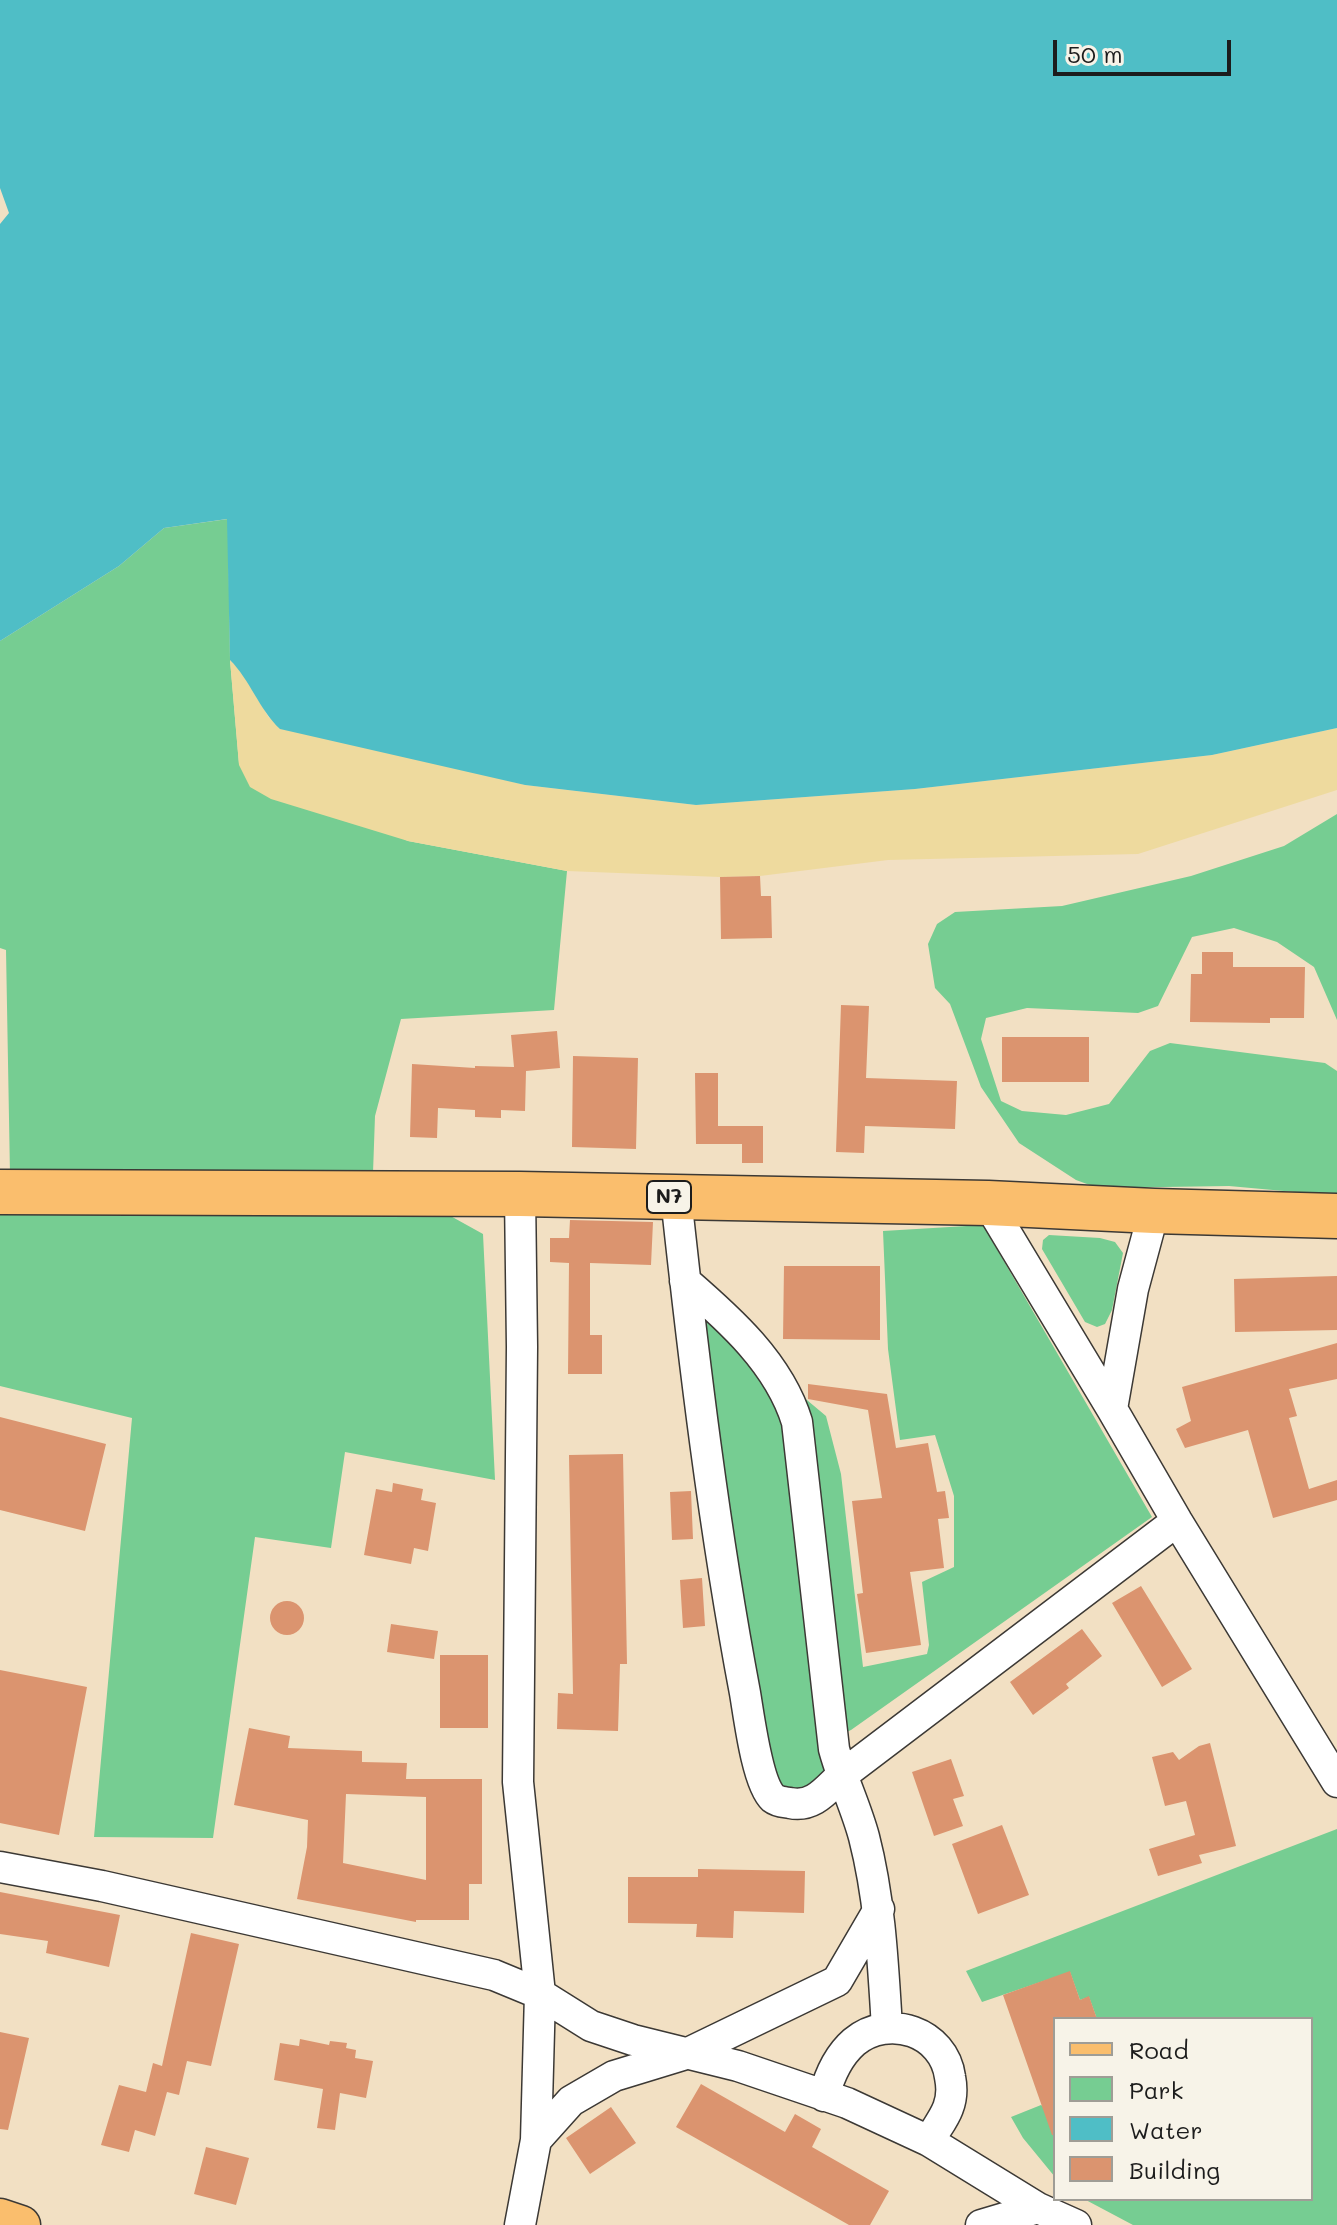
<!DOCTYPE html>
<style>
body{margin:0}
#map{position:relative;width:1337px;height:2225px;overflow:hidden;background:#f2e0c3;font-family:Mali,sans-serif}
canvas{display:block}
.legend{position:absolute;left:1053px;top:2017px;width:260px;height:184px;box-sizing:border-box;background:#f7f3e8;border:2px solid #9f9d96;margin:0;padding:10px 14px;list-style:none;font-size:24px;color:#1c1c1c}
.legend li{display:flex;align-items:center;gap:16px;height:40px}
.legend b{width:40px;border:2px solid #9f9d96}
.scale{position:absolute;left:1053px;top:40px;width:178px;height:36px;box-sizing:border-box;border:4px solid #1c1c1c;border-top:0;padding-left:10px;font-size:24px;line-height:28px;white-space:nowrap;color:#1c1c1c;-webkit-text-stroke:6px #f7f3e8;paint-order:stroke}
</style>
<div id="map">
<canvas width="1337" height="2225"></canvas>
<ul class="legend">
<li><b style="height:10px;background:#fabe6d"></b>Road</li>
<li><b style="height:22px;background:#76cd92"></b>Park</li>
<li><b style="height:22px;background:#4fbec6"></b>Water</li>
<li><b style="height:22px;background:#db946f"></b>Building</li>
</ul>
<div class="scale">50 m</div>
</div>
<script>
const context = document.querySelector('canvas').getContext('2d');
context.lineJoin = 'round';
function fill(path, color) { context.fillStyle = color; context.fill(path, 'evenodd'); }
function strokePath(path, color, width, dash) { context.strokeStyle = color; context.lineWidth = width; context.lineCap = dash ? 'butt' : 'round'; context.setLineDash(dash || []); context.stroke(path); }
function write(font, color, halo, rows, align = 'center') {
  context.font = font + ' Mali,sans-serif'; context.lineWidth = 6; context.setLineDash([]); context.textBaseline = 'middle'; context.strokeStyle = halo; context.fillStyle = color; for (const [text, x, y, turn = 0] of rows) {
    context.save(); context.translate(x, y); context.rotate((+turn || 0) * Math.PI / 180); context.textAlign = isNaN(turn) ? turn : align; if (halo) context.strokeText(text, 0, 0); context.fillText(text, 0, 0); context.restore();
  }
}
fill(new Path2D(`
 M 228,519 L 230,660 L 239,764 L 408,841 L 567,871 L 554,1010 L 401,1019 L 375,1116 L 373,1173 L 483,1234 L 495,1480 L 345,1452 L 331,1548 L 255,1537 L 213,1838 L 94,1837 L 132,1418 L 0,1386 L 0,1175 L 10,1175 L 6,950 L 0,948 L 0,641 L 119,566 L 164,528 Z
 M 1337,814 L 1337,1020 L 1314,967 L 1277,942 L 1234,928 L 1192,937 L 1158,1006 L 1138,1013 L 1027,1008 L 986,1018 L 981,1039 L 1001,1101 L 1022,1111 L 1066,1115 L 1109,1104 L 1150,1051 L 1170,1043 L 1325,1063 L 1337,1071 L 1337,1212 L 1317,1194 L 1229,1186 L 1098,1188 L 1076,1180 L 1019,1143 L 981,1087 L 950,1004 L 935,988 L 928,944 L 937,924 L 955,912 L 1062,906 L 1191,876 L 1284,846 Z
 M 983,1225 L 1152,1517 L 851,1730 L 831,1739 L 838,1775 L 786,1793 L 761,1760 L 687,1280 L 789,1385 L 826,1416 L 841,1474 L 863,1667 L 927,1654 L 929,1645 L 922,1582 L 954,1567 L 954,1496 L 935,1435 L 900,1440 L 888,1349 L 883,1231 Z
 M 1049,1235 L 1100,1238 L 1115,1242 L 1123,1253 L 1112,1310 L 1105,1324 L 1097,1327 L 1085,1322 L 1042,1249 L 1043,1240 Z
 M 1337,1829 L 1337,2225 L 1133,2225 L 1084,2199 L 1311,2199 L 1311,2019 L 1097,2019 L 1089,1997 L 1080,2000 L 1070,1972 L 982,2002 L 966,1971 Z
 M 1041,2105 L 1055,2116 L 1055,2177 L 1023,2138 L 1011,2117 Z`), '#76cd92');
fill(new Path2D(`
 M 230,660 L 242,672 L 269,718 L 525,785 L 696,805 L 915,789 L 1212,755 L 1337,728 L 1337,790 L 1138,854 L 888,860 L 760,876 L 720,877 L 567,871 L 408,841 L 271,799 L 250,787 L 239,765 Z`), '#eeda9e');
fill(new Path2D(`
 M 0,0 L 1337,0 L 1337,728 L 1212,755 L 915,789 L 696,805 L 525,785 L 280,729 C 259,709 250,680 230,660 L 227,519 L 164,528 L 119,566 L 0,641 L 0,224 L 9,213 L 0,188 Z`), '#4fbec6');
fill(new Path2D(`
 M 760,876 L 761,896 L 771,896 L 772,938 L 721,939 L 720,877 Z
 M 1202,952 L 1233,952 L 1233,967 L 1305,967 L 1304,1018 L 1270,1018 L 1270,1023 L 1190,1022 L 1191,974 L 1202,974 Z
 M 841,1005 L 869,1006 L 866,1078 L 957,1081 L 955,1129 L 865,1126 L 864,1153 L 836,1152 Z
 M 557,1031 L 560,1068 L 526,1071 L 525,1111 L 501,1110 L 501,1118 L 475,1117 L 475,1110 L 438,1108 L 437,1138 L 410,1137 L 412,1064 L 475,1068 L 475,1066 L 514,1067 L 511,1035 Z
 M 1002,1037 L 1089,1037 L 1089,1082 L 1002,1082 Z
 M 573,1056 L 638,1058 L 636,1149 L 572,1147 Z
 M 695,1073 L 718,1073 L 718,1126 L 763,1126 L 763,1163 L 742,1163 L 742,1144 L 696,1144 Z
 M 570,1220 L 653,1222 L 651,1265 L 590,1263 L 590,1335 L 602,1335 L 602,1374 L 568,1374 L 569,1263 L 550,1262 L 550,1238 L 569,1238 Z
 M 784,1266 L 880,1266 L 880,1340 L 783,1339 Z
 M 1337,1276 L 1337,1330 L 1235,1332 L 1234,1279 Z
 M 1337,1343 L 1337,1379 L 1289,1389 L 1297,1416 L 1289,1418 L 1309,1489 L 1337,1480 L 1337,1500 L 1273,1518 L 1248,1430 L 1185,1448 L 1176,1429 L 1191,1421 L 1182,1387 Z
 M 808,1384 L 887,1394 L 896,1448 L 928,1443 L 937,1492 L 945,1491 L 949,1518 L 938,1519 L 944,1568 L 910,1572 L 921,1645 L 866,1653 L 857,1594 L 863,1593 L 852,1501 L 882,1498 L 868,1410 L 808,1399 Z
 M 0,1417 L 106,1444 L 85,1531 L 0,1510 Z
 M 623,1454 L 627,1664 L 620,1664 L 618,1731 L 557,1729 L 558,1693 L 573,1694 L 569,1455 Z
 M 393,1483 L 423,1489 L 421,1500 L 436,1503 L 428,1551 L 414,1548 L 411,1564 L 364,1555 L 376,1489 L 392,1492 Z
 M 691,1491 L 693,1539 L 672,1540 L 670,1492 Z
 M 702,1578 L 705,1626 L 683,1628 L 680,1580 Z
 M 1141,1586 L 1192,1669 L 1162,1687 L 1112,1603 Z
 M270 1618a17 17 0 1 1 34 0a17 17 0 1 1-34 0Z
 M 391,1624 L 438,1631 L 434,1659 L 387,1652 Z
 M 1082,1629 L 1102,1656 L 1066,1684 L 1069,1688 L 1033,1715 L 1010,1682 Z
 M 440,1655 L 488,1655 L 488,1728 L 440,1728 Z
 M 0,1670 L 87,1687 L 59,1835 L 0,1823 Z
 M 249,1728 L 290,1736 L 288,1748 L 362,1751 L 362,1762 L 407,1763 L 406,1779 L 482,1779 L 482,1884 L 469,1884 L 469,1920 L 416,1920 L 416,1922 L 297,1899 L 307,1847 L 308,1820 L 234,1805 ZM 346,1794 L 426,1797 L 426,1880 L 343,1863 Z
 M 1210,1743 L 1236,1846 L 1199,1855 L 1202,1863 L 1158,1876 L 1149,1849 L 1195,1835 L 1186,1801 L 1165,1806 L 1152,1757 L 1173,1752 L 1179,1760 L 1199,1746 Z
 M 951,1759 L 964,1796 L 953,1799 L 963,1826 L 934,1836 L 912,1772 Z
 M 1002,1825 L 1029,1895 L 978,1914 L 952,1844 Z
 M 698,1869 L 805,1871 L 804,1913 L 734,1911 L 733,1938 L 696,1937 L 697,1924 L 628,1923 L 628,1877 L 698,1877 Z
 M 0,1892 L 120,1915 L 109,1967 L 46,1953 L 48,1941 L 0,1934 Z
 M 191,1933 L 239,1944 L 211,2066 L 187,2061 L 179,2095 L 167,2092 L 155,2136 L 135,2130 L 129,2152 L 101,2145 L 119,2085 L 146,2092 L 153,2063 L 162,2066 Z
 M 1070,1971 L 1080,2000 L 1089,1996 L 1097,2019 L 1055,2019 L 1055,2135 L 1052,2135 L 1003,1995 Z
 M 0,2032 L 29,2038 L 8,2130 L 0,2129 Z
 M 300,2039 L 329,2045 L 330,2041 L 347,2043 L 346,2048 L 356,2050 L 355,2058 L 373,2061 L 366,2098 L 340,2093 L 335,2130 L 317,2128 L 323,2089 L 274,2080 L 280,2043 L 299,2046 Z
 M 701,2084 L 785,2132 L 795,2114 L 821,2129 L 812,2147 L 889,2191 L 870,2225 L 849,2225 L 676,2127 Z
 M 611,2107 L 636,2143 L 590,2174 L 566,2138 Z
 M 206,2147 L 249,2158 L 236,2205 L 194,2194 Z`), '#db946f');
const minor = new Path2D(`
 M 520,1194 L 522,1347 L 518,1782 L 540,1994 L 536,2140 L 520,2225
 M 676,1197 C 694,1363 714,1529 745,1693 C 749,1716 757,1783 773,1798 C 778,1802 784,1802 790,1803 C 813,1808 826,1790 841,1776 L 1177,1521
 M 988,1203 L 1112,1409 L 1177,1521 L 1337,1782
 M 685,1281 C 729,1319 779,1363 797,1422 L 834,1749 C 842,1779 856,1807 864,1837 C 880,1899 883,1963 887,2028
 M 1112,1409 L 1133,1289 L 1154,1211
 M 0,1867 L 102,1886 L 494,1975 L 540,1994 L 591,2026 L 633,2040 L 738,2066 L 847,2103 L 929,2141 L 1038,2208 L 1076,2225
 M 824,2096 C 829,2077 838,2056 854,2042 C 889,2013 944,2032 950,2077 C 952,2087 952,2098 948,2108 C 944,2119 935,2130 929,2141
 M 536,2140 L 571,2101 L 614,2076 L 686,2054 L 837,1981 L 879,1909
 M 981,2225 L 1038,2208`);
const major = new Path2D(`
 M 0,2218 L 21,2225`);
const highway = new Path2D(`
 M 0,1192 L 520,1194 L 988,1203 L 1154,1211 L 1337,1216`);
strokePath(minor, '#3c3935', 33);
strokePath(major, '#3c3935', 41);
strokePath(highway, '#3c3935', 47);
strokePath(minor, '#fff', 30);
strokePath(major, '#fabe6d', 38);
strokePath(highway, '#fabe6d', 44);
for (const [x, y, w] of [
 [669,1197,44]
]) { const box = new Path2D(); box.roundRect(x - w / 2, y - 16, w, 32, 6); context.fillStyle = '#f7f3e8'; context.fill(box); strokePath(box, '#1c1c1c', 2); }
write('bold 20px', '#1c1c1c', null, [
 ["N7",669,1197]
]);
</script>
